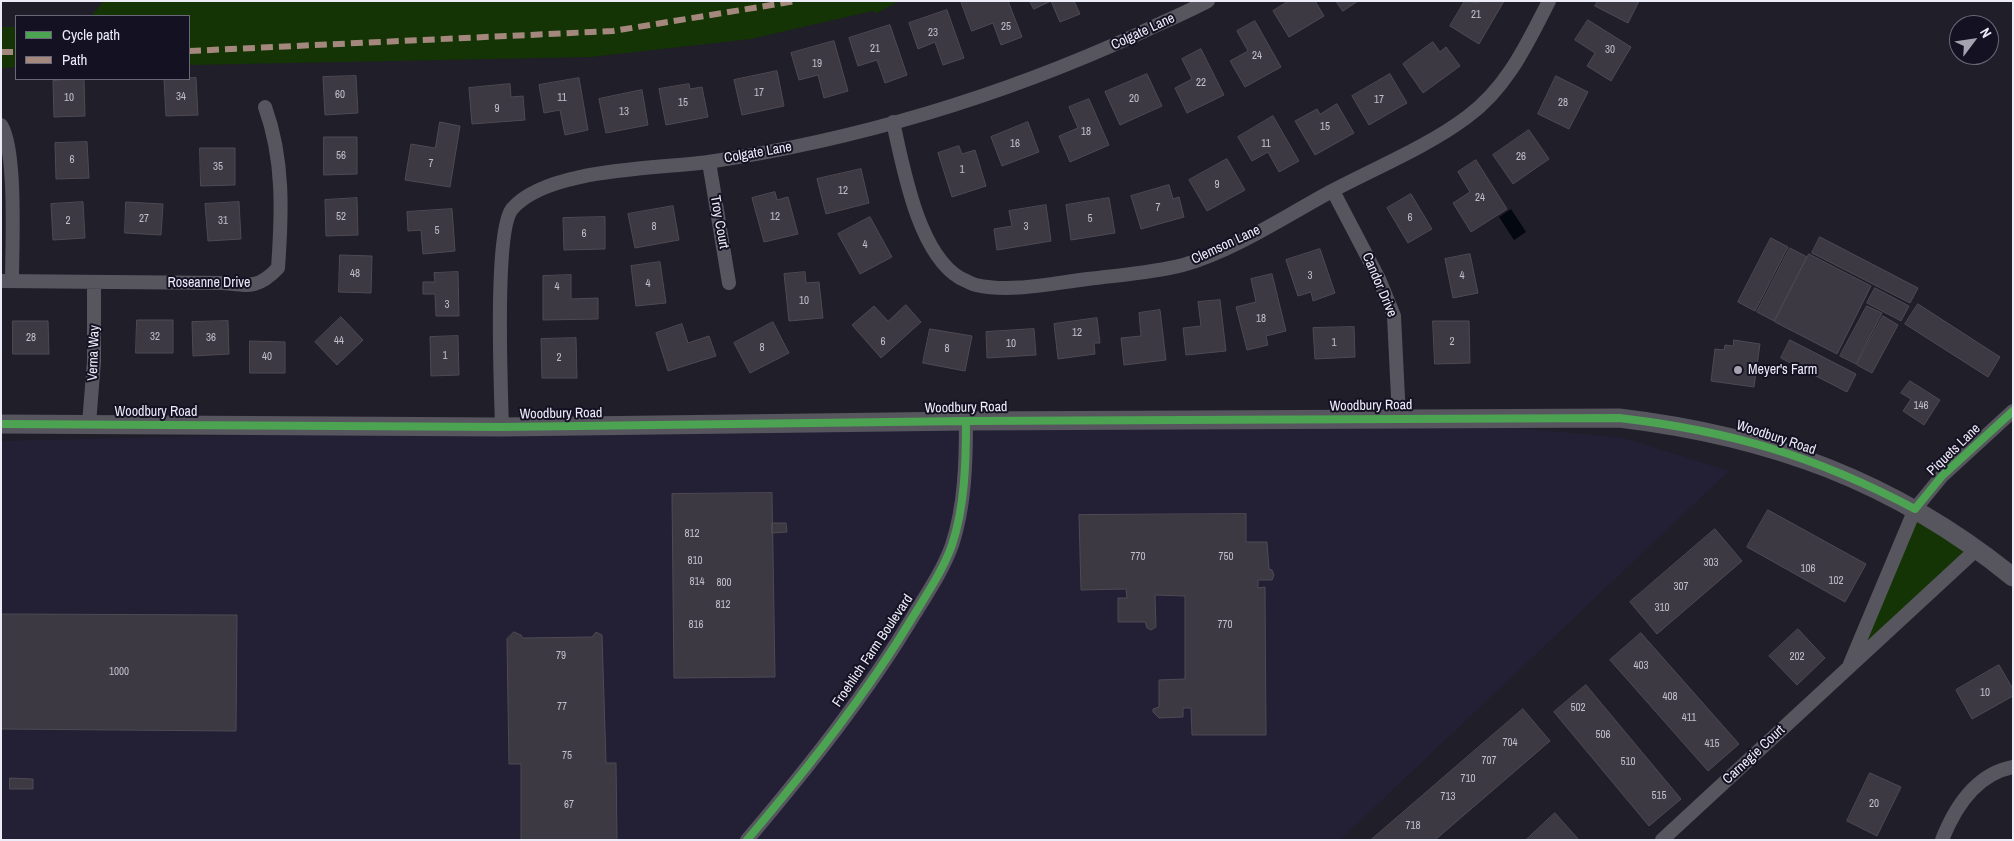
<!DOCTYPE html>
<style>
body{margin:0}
#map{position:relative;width:2014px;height:841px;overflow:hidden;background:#201e28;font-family:"Archivo Narrow",sans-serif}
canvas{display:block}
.frame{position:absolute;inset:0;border:2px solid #ecebf8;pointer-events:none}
.legend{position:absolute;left:15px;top:15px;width:175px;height:65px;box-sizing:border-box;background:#141122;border:1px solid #6a6878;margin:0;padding:6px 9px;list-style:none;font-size:15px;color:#ecebf8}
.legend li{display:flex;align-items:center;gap:10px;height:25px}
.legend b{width:25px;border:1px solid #6a6878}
.north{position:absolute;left:1949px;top:15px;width:50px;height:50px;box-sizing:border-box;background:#141122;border:1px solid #6a6878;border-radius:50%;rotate:59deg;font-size:14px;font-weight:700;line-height:20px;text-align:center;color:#ecebf8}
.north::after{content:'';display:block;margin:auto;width:18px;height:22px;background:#a5a3af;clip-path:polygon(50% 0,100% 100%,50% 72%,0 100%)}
</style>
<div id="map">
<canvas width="2014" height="841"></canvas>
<div class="frame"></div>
<ul class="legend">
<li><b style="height:6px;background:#4ca352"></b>Cycle path</li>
<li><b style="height:6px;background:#a5887d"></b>Path</li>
</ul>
<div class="north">N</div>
</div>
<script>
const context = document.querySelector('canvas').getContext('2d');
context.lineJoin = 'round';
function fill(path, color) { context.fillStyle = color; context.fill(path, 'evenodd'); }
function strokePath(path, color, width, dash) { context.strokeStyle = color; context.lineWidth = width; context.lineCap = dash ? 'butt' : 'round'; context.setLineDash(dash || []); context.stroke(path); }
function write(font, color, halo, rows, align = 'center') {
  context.font = font + ' "Archivo Narrow",sans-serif'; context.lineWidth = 4; context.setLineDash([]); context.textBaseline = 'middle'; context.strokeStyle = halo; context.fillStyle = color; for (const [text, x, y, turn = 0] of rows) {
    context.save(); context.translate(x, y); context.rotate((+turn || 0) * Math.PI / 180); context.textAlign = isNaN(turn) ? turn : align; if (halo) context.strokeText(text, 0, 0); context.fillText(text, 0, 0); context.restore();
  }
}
fill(new Path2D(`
 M 1459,422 L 1624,438 L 1729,471 L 1340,840 L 1,840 L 1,441 L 403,431 Z`), '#232036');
fill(new Path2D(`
 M 104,1 L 899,1 L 877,13 L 872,11 L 751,39 L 591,57 L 189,65 L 189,16 L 91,16 Z
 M 1,27 L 16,27 L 16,67 L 1,68 Z
 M 1916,512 L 1975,549 L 1852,665 Z`), '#143405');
fill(new Path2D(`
 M 1511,209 L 1526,232 L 1514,240 L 1499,217 Z`), '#03070f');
const building = new Path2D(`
 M 961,1 L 1008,1 L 1022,37 L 1001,45 L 993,23 L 972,31 Z
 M 1030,1 L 1074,1 L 1080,14 L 1060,22 L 1051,1 L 1034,9 Z
 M 1289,1 L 1315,1 L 1324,16 L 1289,37 L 1273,11 Z
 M 1336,1 L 1358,1 L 1343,11 Z
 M 1465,1 L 1479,3 L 1480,1 L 1504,1 L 1479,44 L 1450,26 Z
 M 1598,1 L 1639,1 L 1628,23 L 1595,6 Z
 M 947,10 L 964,58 L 943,65 L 935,42 L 918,49 L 909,23 Z
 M 1588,20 L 1631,47 L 1611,81 L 1587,66 L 1595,53 L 1575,40 Z
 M 1255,21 L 1281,67 L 1245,87 L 1230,61 L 1248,51 L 1237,31 Z
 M 890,25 L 907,75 L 885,83 L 877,60 L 858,66 L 849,38 Z
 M 834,41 L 848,91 L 824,98 L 818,75 L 799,80 L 791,53 Z
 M 1433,42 L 1440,52 L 1446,47 L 1460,66 L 1423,93 L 1403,64 Z
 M 1201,49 L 1224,95 L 1187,113 L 1175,88 L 1192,79 L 1182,59 Z
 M 777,71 L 784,106 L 742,115 L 734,80 Z
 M 1147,74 L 1162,106 L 1120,125 L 1105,92 Z
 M 1390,74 L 1407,103 L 1369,125 L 1352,96 Z
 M 356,76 L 358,113 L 325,115 L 323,77 Z
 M 1556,76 L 1588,92 L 1569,129 L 1538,114 Z
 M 196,78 L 198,115 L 166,116 L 164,79 Z
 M 579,78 L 588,130 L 565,135 L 560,110 L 544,113 L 539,85 Z
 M 84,79 L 85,116 L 54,117 L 53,81 Z
 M 510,84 L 511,97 L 523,96 L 525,120 L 472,124 L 469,88 Z
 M 689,84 L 690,89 L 702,87 L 708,117 L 666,125 L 659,89 Z
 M 642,90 L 648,125 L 606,133 L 599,99 Z
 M 1089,99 L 1109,145 L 1070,162 L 1059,136 L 1078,128 L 1069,107 Z
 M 1337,104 L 1354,133 L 1315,155 L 1295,121 L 1317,109 L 1320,114 Z
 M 1273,116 L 1299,161 L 1279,172 L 1268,152 L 1252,161 L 1238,137 Z
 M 440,122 L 460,126 L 450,187 L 405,180 L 411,144 L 435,148 Z
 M 1028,122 L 1039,152 L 1002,166 L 991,137 Z
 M 1529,130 L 1549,159 L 1513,184 L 1493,155 Z
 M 324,137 L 357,137 L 357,174 L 324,175 Z
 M 87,142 L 89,178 L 56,179 L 55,143 Z
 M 959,146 L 962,154 L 975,150 L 986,186 L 952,197 L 938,153 Z
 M 200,148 L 235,148 L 235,185 L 201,186 Z
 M 1227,159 L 1245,190 L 1207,211 L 1189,180 Z
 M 1476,160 L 1507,209 L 1471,232 L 1453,203 L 1470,192 L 1458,172 Z
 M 861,169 L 869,203 L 826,214 L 817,179 Z
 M 1169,185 L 1173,199 L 1179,197 L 1184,217 L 1141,229 L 1131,196 Z
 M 775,192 L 777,200 L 788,197 L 798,234 L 764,242 L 752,198 Z
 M 1411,194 L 1432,229 L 1408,243 L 1387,208 Z
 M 357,198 L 358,235 L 326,236 L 325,200 Z
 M 1109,198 L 1115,233 L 1071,240 L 1066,205 Z
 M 83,202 L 85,238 L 53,240 L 51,204 Z
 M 126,202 L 163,204 L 161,235 L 125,233 Z
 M 239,202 L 241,239 L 208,241 L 205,204 Z
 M 1046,205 L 1051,241 L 997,250 L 994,229 L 1012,226 L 1009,211 Z
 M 673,206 L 679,240 L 635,248 L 628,214 Z
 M 452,209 L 455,251 L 423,254 L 421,230 L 408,231 L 407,212 Z
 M 605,217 L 605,249 L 564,250 L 563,218 Z
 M 870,217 L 892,257 L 860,274 L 838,234 Z
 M 1820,237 L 1918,288 L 1910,303 L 1812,253 Z
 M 1771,238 L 1788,247 L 1755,311 L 1738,302 Z
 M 1790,248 L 1807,257 L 1774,321 L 1757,312 Z
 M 1320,249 L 1335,293 L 1313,301 L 1311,292 L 1298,296 L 1286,260 Z
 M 1470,254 L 1478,293 L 1453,298 L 1445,259 Z
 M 1809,254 L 1871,286 L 1837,354 L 1775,322 Z
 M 340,255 L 372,256 L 371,293 L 339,292 Z
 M 660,262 L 666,303 L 636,306 L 631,266 Z
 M 458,272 L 459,316 L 436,316 L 435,294 L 423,294 L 423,282 L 435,282 L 434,273 Z
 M 805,272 L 806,283 L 819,282 L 823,318 L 789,321 L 784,274 Z
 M 1272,274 L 1286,331 L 1266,336 L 1268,345 L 1247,350 L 1236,307 L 1256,302 L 1251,279 Z
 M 571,275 L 571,299 L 598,298 L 598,319 L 543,320 L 543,276 Z
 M 1875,288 L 1909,306 L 1901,321 L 1867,303 Z
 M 1220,300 L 1226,351 L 1186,355 L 1183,328 L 1201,326 L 1198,302 Z
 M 1918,304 L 2000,357 L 1988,377 L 1905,324 Z
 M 906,305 L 921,322 L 881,358 L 852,325 L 874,306 L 888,321 Z
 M 1867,306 L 1882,313 L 1856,364 L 1840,356 Z
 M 1160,310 L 1166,360 L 1124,365 L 1121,338 L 1141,336 L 1139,313 Z
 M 1883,316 L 1898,325 L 1872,373 L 1857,365 Z
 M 341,317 L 363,340 L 337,365 L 315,342 Z
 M 1097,318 L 1100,343 L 1094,343 L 1095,354 L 1058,359 L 1054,324 Z
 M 137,320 L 173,320 L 173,353 L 136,353 Z
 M 13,321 L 48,321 L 49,354 L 13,354 Z
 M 228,321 L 229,354 L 193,356 L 192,322 Z
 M 1433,321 L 1469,321 L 1470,363 L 1435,364 Z
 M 773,322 L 789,353 L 750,373 L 734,343 Z
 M 682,324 L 688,343 L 709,336 L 716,356 L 668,371 L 656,333 Z
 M 1354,327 L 1355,357 L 1315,359 L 1313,328 Z
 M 930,329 L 972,336 L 965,371 L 923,363 Z
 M 1034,329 L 1036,355 L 987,358 L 986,332 Z
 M 458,336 L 459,375 L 431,376 L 430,337 Z
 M 576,338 L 577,378 L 542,378 L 541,339 Z
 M 1734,340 L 1760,344 L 1754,387 L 1711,381 L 1715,349 L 1724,350 L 1725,345 L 1733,346 Z
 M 1790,340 L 1856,374 L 1847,392 L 1781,358 Z
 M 250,341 L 285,342 L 285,373 L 250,373 Z
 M 1910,381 L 1940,400 L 1924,425 L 1903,411 L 1911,399 L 1901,393 Z
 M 772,493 L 775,677 L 674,678 L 672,494 Z
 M 1768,510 L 1866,564 L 1845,602 L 1747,547 Z
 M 1246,514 L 1246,542 L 1267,542 L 1269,569 L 1272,570 L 1274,575 L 1272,580 L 1258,580 L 1258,588 L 1265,587 L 1266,735 L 1192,735 L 1191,708 L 1183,708 L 1183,717 L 1159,718 L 1153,712 L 1153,709 L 1159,707 L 1159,680 L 1185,679 L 1185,596 L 1155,595 L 1156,627 L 1151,630 L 1147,628 L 1145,622 L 1118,622 L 1118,598 L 1127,598 L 1126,589 L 1081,590 L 1079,515 Z
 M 772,523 L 786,523 L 787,532 L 772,533 Z
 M 1715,529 L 1742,561 L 1657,634 L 1630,602 Z
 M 1,614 L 237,615 L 236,731 L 1,729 Z
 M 1798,629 L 1825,658 L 1797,685 L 1769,656 Z
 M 514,632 L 521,635 L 523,638 L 592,637 L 596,632 L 602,635 L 606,763 L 616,763 L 617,840 L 521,840 L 521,764 L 509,764 L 507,639 Z
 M 1641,633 L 1739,744 L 1708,771 L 1610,660 Z
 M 1999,665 L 2013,689 L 2013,696 L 1972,719 L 1956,690 Z
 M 1586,685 L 1681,799 L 1649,826 L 1554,712 Z
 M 1523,709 L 1550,741 L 1435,840 L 1371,840 Z
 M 1870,773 L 1901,787 L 1877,836 L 1847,821 Z
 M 10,778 L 33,779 L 33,789 L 10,789 Z
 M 1555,813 L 1579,840 L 1526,840 Z`);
fill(building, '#3c3942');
strokePath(building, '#4d4a54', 1);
strokePath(new Path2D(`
 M 893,122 C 903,167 918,253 960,278 C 965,280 971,284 976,285 C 1011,293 1053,283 1088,279 C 1119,275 1152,273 1183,265 C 1233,251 1284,217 1330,192 C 1375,168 1427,147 1467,117 C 1507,88 1527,44 1549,1
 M 1,125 C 17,150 12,247 12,281
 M 709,162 L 729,283
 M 1333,191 L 1379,279 L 1394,316 L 1399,418
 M 1,281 L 223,283 C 250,286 259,288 278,268 C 282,213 284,159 265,107
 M 89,424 L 94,361 L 94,282
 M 502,427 C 501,390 494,232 512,209 C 546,168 657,169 708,162 C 856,140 1002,96 1138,34 C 1161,23 1185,13 1208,1
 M 1850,664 L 1915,509 L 1942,476 L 2013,411
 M 747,840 C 807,769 866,695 914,615 C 928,592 943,570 952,545 C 965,506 966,461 966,421
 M 1662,840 L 1978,548
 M 1942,840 C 1955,807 1976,774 2013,767`), '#57565f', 14);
strokePath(new Path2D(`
 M 1,424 L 502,427 L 966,421 L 1619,418 C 1770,436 1894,481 2013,577`), '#57565f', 19);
strokePath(new Path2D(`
 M 189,51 L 613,31 L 796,1
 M 1,52 L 16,52`), '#a5887d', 6, [12, 6]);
strokePath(new Path2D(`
 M 1,424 L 502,427 L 966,421 L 1619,418 C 1731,431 1815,456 1915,509 L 1942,476 L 2013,411
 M 747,840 C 807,769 866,695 914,615 C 928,592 943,570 952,545 C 965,506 966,461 966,421`), '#4ca352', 8);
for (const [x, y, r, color] of [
 [1738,370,5,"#a5a3af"]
]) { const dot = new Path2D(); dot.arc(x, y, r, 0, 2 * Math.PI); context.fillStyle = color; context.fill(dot); strokePath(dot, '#141122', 2); }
write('11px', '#c0beca', null, [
 ["21",1476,15],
 ["25",1006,27],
 ["23",933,33],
 ["21",875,49],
 ["30",1610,50],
 ["24",1257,56],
 ["19",817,64],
 ["22",1201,83],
 ["17",759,93],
 ["60",340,95],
 ["34",181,97],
 ["10",69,98],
 ["11",562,98],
 ["20",1134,99],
 ["17",1379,100],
 ["15",683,103],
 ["28",1563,103],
 ["9",497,109],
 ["13",624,112],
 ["15",1325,127],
 ["18",1086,132],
 ["16",1015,144],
 ["11",1266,144],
 ["56",341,156],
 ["26",1521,157],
 ["6",72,160],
 ["7",431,164],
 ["35",218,167],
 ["1",962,170],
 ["9",1217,185],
 ["12",843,191],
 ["24",1480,198],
 ["7",1158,208],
 ["52",341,217],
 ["12",775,217],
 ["6",1410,218],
 ["27",144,219],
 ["5",1090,219],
 ["2",68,221],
 ["31",223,221],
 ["8",654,227],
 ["3",1026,227],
 ["5",437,231],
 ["6",584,234],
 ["4",865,245],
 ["48",355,274],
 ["3",1310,276],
 ["4",1462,276],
 ["4",648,284],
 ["4",557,287],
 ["10",804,301],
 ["3",447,305],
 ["18",1261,319],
 ["12",1077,333],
 ["32",155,337],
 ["28",31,338],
 ["36",211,338],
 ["44",339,341],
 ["6",883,342],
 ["2",1452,342],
 ["1",1334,343],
 ["10",1011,344],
 ["8",762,348],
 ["8",947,349],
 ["1",445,356],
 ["40",267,357],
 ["2",559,358],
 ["146",1921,406],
 ["812",692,534],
 ["770",1138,557],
 ["750",1226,557],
 ["810",695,561],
 ["303",1711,563],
 ["106",1808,569],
 ["102",1836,581],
 ["814",697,582],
 ["800",724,583],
 ["307",1681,587],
 ["812",723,605],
 ["310",1662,608],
 ["816",696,625],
 ["770",1225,625],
 ["79",561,656],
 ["202",1797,657],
 ["403",1641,666],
 ["1000",119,672],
 ["10",1985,693],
 ["408",1670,697],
 ["77",562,707],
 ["502",1578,708],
 ["411",1689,718],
 ["506",1603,735],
 ["704",1510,743],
 ["415",1712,744],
 ["75",567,756],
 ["707",1489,761],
 ["510",1628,762],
 ["710",1468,779],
 ["515",1659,796],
 ["713",1448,797],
 ["20",1874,804],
 ["67",569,805],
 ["718",1413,826]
]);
write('14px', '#ecebf8', '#141122', [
 ["Colgate Lane",1143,32,-25],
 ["Colgate Lane",758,153,-10],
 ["Troy Court",719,222,80],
 ["Clemson Lane",1226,245,-25],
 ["Roseanne Drive",209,283],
 ["Candor Drive",1379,285,67],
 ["Verna Way",94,353,-88],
 ["Woodbury Road",1371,406,-1],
 ["Woodbury Road",966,408,-1],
 ["Woodbury Road",156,412],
 ["Woodbury Road",561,414,-1],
 ["Woodbury Road",1776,438,18],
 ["Piquets Lane",1954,450,-44],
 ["Froehlich Farm Boulevard",873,651,-56],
 ["Carnegie Court",1754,755,-43]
]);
write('14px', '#ecebf8', '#141122', [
 ["Meyer's Farm",1748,370]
], 'left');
</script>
